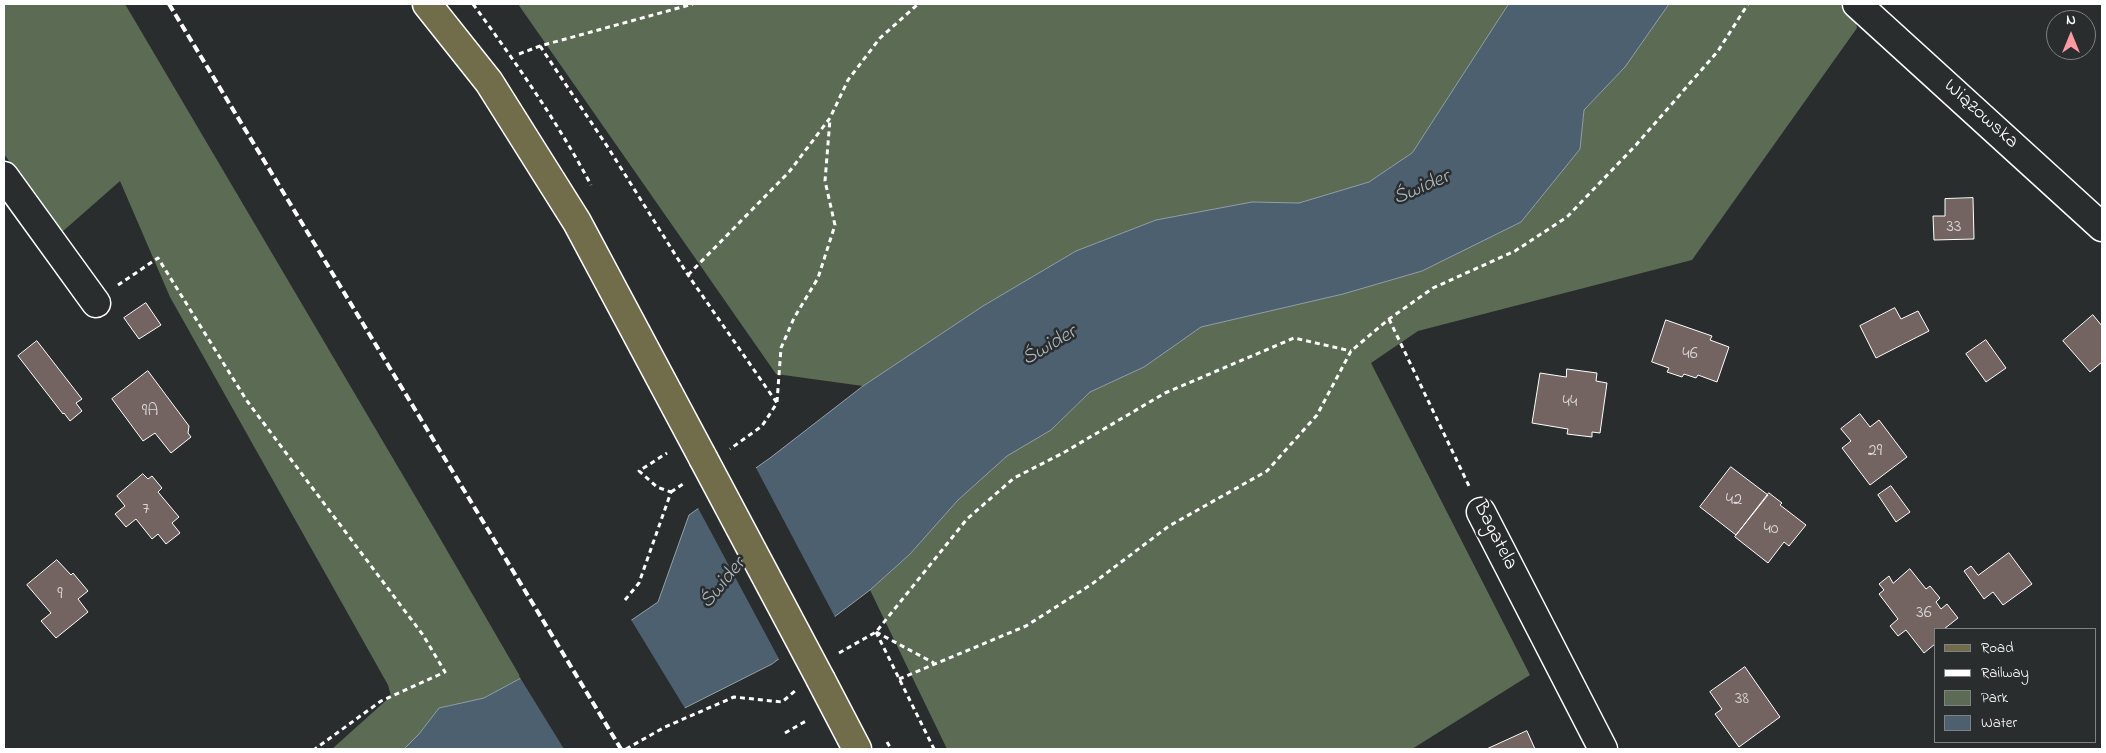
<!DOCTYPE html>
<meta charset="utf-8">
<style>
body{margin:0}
#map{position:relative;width:2106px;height:753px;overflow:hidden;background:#2a2d2e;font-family:"Indie Flower",sans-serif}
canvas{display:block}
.frame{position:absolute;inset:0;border:5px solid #fff;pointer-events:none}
.legend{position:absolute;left:1934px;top:628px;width:162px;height:115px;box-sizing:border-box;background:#2a2d2e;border:1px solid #7f8182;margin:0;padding:6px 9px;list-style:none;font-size:15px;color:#fff}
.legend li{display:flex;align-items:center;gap:10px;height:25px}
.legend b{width:25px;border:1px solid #7f8182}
.north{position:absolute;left:2046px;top:10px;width:50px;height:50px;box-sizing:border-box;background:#2a2d2e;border:1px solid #7f8182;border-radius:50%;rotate:0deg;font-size:14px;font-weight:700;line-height:20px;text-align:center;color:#fff}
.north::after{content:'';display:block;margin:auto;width:18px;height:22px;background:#ff9aa2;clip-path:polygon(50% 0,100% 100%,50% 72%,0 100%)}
</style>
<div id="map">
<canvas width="2106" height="753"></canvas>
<div class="frame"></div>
<ul class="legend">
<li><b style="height:6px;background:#716d4b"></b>Road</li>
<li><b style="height:6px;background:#fff"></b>Railway</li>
<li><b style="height:14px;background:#5b6b54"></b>Park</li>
<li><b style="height:14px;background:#4c606f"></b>Water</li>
</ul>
<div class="north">N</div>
</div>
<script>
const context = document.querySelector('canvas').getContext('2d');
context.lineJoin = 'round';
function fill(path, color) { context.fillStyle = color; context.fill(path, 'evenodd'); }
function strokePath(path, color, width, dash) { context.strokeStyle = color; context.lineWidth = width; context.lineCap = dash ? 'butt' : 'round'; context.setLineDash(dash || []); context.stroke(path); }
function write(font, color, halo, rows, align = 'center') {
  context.font = font + ' "Indie Flower",sans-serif'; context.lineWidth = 5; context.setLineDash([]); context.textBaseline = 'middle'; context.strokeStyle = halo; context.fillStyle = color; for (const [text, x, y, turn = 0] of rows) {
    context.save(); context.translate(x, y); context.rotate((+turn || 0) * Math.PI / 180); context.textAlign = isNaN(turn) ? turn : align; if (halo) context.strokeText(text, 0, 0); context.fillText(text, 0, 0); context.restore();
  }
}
fill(new Path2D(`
 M 4,4 L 125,4 L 434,528 L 521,678 L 484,698 L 439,708 L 419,734 L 404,749 L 332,749 L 391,696 L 388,685 L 170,297 L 120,181 L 62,232 L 4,154 Z
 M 518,4 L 1509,4 L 1412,153 L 1369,182 L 1299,203 L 1252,202 L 1156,220 L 1076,251 L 983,306 L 863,386 L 776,374 Z
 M 1669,4 L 1852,4 L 1857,28 L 1692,260 L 1418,331 L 1371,363 L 1530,675 L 1412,749 L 947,749 L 870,590 L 910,554 L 958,500 L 1007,456 L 1051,430 L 1090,392 L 1144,367 L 1201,327 L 1343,294 L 1422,271 L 1521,222 L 1580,149 L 1584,110 L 1625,67 Z`), '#5b6b54');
const water = new Path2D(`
 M 1509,4 L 1669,4 L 1625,67 L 1584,110 L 1580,149 L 1521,222 L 1422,271 L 1343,294 L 1201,327 L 1144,367 L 1090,392 L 1051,430 L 1007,456 L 958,500 L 910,554 L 870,590 L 772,664 L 661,720 L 609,749 L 404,749 L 419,734 L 439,708 L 484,698 L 521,678 L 553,667 L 598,643 L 658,602 L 689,515 L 770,458 L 863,386 L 983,306 L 1076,251 L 1156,220 L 1252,202 L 1299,203 L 1369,182 L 1412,153 Z`);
fill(water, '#4c606f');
strokePath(water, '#94a0a9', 1);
fill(new Path2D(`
 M 755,466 L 836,619 L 780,661 L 697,506 Z
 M 630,618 L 686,710 L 614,749 L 564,749 L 519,676 L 551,665 L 555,651 L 579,637 L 597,641 Z`), '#2a2d2e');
const building = new Path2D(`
 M 1973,198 L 1974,239 L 1934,240 L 1933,216 L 1945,216 L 1945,199 Z
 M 146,303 L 161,325 L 139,339 L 124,318 Z
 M 1895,308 L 1901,319 L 1918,311 L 1929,331 L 1876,358 L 1860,326 Z
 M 2093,315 L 2102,326 L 2102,362 L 2090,372 L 2063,341 Z
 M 1666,320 L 1712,336 L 1710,340 L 1729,347 L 1717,382 L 1698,375 L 1696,378 L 1684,374 L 1682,377 L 1667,372 L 1669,368 L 1652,362 Z
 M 1986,340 L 2006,368 L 1986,382 L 1966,354 Z
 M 37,341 L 82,399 L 76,403 L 82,411 L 70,421 L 64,413 L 63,414 L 18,356 Z
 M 1567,369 L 1597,373 L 1596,381 L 1607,383 L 1600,433 L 1592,432 L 1592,437 L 1567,434 L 1568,429 L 1532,423 L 1540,373 L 1566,377 Z
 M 148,371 L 189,426 L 188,433 L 191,437 L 171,453 L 155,433 L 143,441 L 112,399 Z
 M 1860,414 L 1870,427 L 1879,420 L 1907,457 L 1870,485 L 1842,448 L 1851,441 L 1841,429 Z
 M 1731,467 L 1768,495 L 1736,535 L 1700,507 Z
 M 143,474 L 148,479 L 152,476 L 162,488 L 158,492 L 179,517 L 172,523 L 180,533 L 166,544 L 158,534 L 152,539 L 136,519 L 126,527 L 115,514 L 125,506 L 117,496 Z
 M 1891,486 L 1910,512 L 1896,522 L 1878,495 Z
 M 1769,493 L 1782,503 L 1780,505 L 1806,525 L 1789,546 L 1784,542 L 1768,563 L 1735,537 Z
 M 2009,553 L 2032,584 L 2003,605 L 1993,592 L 1984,599 L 1964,571 L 1971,566 L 1978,575 Z
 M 57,560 L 71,575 L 73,573 L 88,591 L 78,599 L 88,612 L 56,638 L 41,621 L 51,613 L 27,585 Z
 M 1910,569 L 1926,589 L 1930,586 L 1940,598 L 1936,602 L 1941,609 L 1947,604 L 1958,618 L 1944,629 L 1935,629 L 1935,644 L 1924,653 L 1906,630 L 1898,636 L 1890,626 L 1898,619 L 1879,594 L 1884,590 L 1879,584 L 1889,576 L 1893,583 Z
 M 1745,667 L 1780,717 L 1739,747 L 1715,714 L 1722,709 L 1710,692 Z
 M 1527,731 L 1535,749 L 1487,749 Z`);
fill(building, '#736462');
strokePath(building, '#fff', 1);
const minor = new Path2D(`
 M 1857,4 L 2102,227
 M 4,176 L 96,303
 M 1481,512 L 1603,749`);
const major = new Path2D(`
 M 427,4 L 489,82 L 577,222 L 703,458
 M 821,680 L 857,749`);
strokePath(minor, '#fff', 31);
strokePath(major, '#fff', 31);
strokePath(new Path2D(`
 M 473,4 C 516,63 557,121 591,185
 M 540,46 L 609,149 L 688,275 L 777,403 L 762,426 L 730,449
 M 519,54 L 540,46 L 693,4
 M 688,275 L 789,172 L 830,118 L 848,80 L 880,38 L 918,4
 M 118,285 L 158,258 L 247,401 L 423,635 L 445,672 L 381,701 L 315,749
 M 1389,319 L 1469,486
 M 777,402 L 781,348 L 794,318 L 818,278 L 835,225 L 825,181 L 830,119
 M 671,492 L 683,484
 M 625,600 L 639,583 L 671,492 L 657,487 L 639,471 L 667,453
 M 876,632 L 934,749
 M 876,632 L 934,663
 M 839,653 L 876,632 L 967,519 L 1014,478 L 1063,453 L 1165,393 L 1294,338 L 1351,351
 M 899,679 L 1026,626 L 1092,584 L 1169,526 L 1267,471 L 1317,415 L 1351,351 L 1389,319 L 1433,288 L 1515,251 L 1567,217 L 1636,145 L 1718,51 L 1748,4
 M 785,733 L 806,721
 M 887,742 L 891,749
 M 626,749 L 665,727 L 734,697 L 782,702 L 795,691`), '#fff', 3, [5, 4]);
strokePath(minor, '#2a2d2e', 28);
strokePath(major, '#716d4b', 28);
strokePath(new Path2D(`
 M 169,4 L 621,749`), '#fff', 4, [8, 4]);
const majorBridge = new Path2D(`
 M 703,458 L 821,680`);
strokePath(majorBridge, '#fff', 31, []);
strokePath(majorBridge, '#716d4b', 28);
write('18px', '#dcd8d8', null, [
 ["33",1954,228],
 ["46",1690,355],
 ["44",1570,403],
 ["9A",150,412],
 ["29",1875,452],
 ["42",1734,501],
 ["7",146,510],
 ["40",1771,530],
 ["9",60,595],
 ["36",1924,614],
 ["38",1742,700]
]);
write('20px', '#fff', '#2a2d2e', [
 ["Wiązowska",1980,115,42],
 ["Bagatela",1494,536,63]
]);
write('italic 21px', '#aeb7be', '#2a2d2e', [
 ["Świder",1422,189,-23],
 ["Świder",1050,347,-30],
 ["Świder",724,584,-50]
]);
</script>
